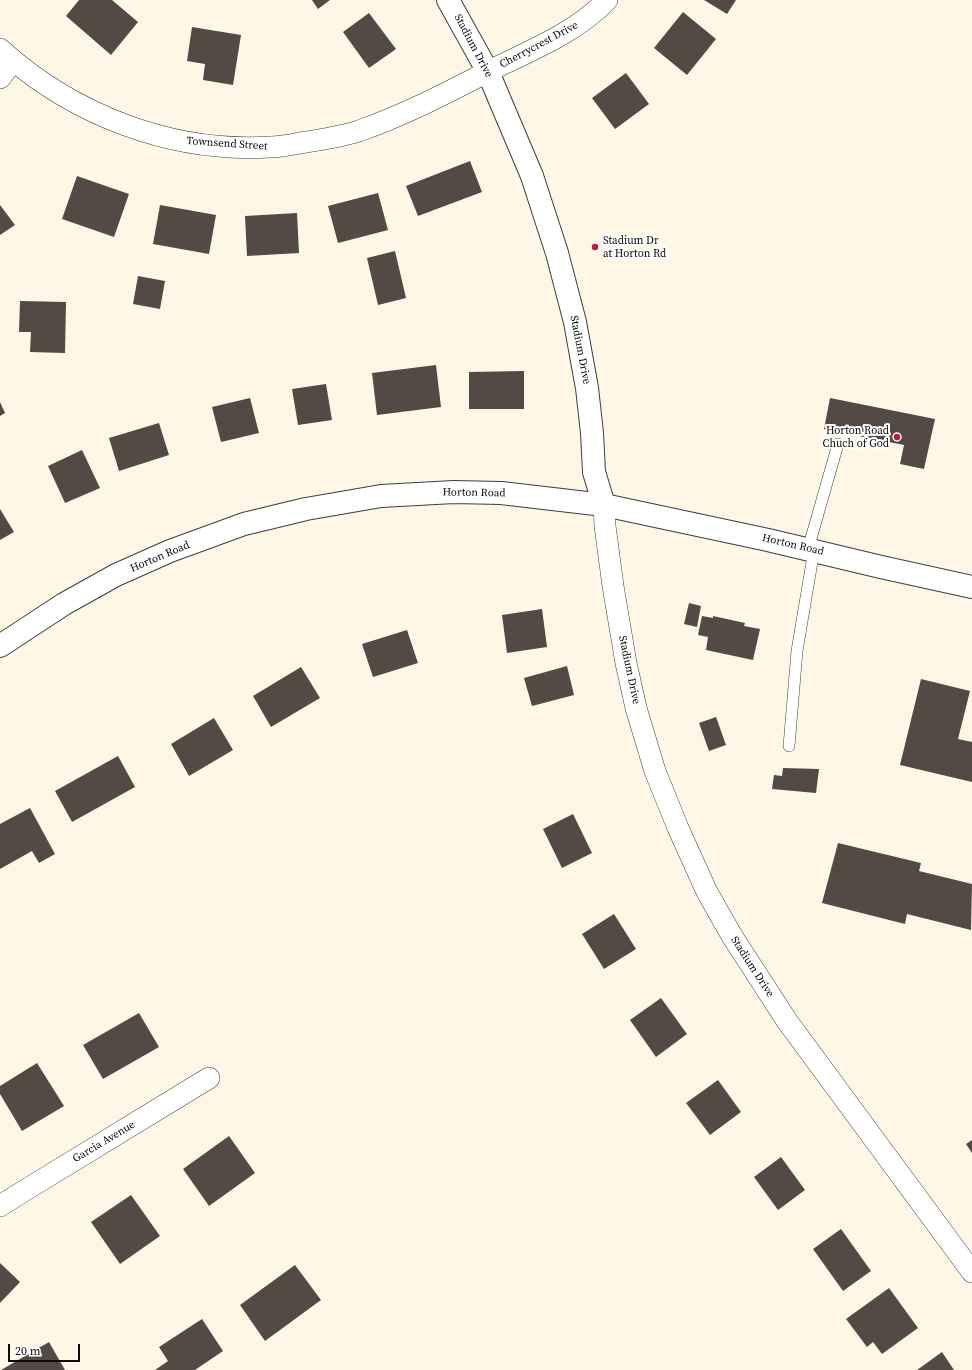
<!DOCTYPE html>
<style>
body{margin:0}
#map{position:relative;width:972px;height:1370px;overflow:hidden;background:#fff7e6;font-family:"Source Serif 4",serif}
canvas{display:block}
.scale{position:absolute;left:8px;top:1344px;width:72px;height:18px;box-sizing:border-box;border:2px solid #0a0a0a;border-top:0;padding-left:5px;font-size:12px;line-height:14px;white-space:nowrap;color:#0a0a0a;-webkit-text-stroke:3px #fff;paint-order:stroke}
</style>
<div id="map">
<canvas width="972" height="1370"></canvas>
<div class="scale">20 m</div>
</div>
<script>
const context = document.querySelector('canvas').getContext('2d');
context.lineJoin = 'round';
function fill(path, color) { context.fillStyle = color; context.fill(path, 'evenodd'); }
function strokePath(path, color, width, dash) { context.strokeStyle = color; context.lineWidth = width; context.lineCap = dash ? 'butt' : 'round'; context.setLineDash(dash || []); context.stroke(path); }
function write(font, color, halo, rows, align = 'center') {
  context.font = font + ' "Source Serif 4",serif'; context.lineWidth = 4; context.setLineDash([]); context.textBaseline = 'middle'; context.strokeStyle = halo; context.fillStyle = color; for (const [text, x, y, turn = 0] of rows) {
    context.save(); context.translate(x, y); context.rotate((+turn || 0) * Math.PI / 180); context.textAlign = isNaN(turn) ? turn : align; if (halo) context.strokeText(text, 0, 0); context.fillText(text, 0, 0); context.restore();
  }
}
fill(new Path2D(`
 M 79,0 L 112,0 L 138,22 L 111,55 L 66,16 Z
 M 312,0 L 330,0 L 318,9 Z
 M 704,0 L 736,0 L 727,14 Z
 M 683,12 L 716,39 L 687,75 L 654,48 Z
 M 369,13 L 396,49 L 369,68 L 343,32 Z
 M 192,27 L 241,35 L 233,85 L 203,80 L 205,64 L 187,61 Z
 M 626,73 L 649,104 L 615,129 L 592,98 Z
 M 470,161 L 482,192 L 418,216 L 406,186 Z
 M 77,176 L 129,194 L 114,237 L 62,219 Z
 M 378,193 L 388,230 L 338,243 L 328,206 Z
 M 0,205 L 15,225 L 0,235 Z
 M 160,205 L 216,215 L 209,254 L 153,244 Z
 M 297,213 L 299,253 L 247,256 L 245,216 Z
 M 395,251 L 406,298 L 378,305 L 367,258 Z
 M 138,276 L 165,281 L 160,309 L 133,304 Z
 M 20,301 L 66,302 L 65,353 L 30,352 L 31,332 L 19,332 Z
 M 436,365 L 441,407 L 377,415 L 372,373 Z
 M 524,371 L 524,409 L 469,409 L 469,372 Z
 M 326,384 L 332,420 L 298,425 L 292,389 Z
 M 250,398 L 259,433 L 221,442 L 212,407 Z
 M 830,398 L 935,419 L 924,469 L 900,464 L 904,445 L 824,429 Z
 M 0,402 L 5,413 L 0,416 Z
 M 159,423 L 169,455 L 119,471 L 109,438 Z
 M 82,450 L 100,488 L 65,503 L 48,466 Z
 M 0,509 L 14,532 L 0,540 Z
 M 689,603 L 701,606 L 697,627 L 684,624 Z
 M 542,609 L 547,647 L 507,653 L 502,615 Z
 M 702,616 L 713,618 L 713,616 L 745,623 L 744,626 L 760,629 L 753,660 L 706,650 L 708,637 L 698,635 Z
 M 407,630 L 418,663 L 373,677 L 362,644 Z
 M 567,666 L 574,695 L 532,706 L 524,678 Z
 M 301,667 L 320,698 L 271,727 L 253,696 Z
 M 921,679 L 970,691 L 958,739 L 972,742 L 972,782 L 900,765 Z
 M 716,717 L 726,745 L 709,751 L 699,723 Z
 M 214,718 L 233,750 L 189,776 L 171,744 Z
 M 118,756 L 135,787 L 72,822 L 55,791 Z
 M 783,768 L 819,769 L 816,793 L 772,789 L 774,775 L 782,776 Z
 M 30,808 L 55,854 L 39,863 L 32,851 L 0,869 L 0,824 Z
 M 573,814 L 592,853 L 562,868 L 543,829 Z
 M 838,843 L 921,863 L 919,871 L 972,884 L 971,930 L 907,914 L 905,924 L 822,903 Z
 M 614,914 L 636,949 L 604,969 L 582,934 Z
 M 661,998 L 687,1034 L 656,1057 L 630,1020 Z
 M 139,1013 L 159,1047 L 103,1079 L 83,1045 Z
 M 37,1063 L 64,1106 L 22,1131 L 0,1094 L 0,1086 Z
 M 718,1080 L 741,1112 L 710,1135 L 686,1103 Z
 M 229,1136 L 255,1173 L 209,1206 L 183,1169 Z
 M 972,1140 L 972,1153 L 966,1144 Z
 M 781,1157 L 805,1190 L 778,1210 L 754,1177 Z
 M 131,1195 L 160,1236 L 120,1264 L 91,1222 Z
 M 841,1229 L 871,1271 L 843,1291 L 813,1249 Z
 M 0,1263 L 20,1282 L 0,1303 Z
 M 295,1265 L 321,1300 L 265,1341 L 240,1305 Z
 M 889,1288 L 918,1328 L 882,1354 L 873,1342 L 867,1347 L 846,1319 Z
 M 202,1319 L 223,1351 L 195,1370 L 155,1370 L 168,1361 L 159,1347 Z
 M 49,1342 L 65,1370 L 1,1370 Z
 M 942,1352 L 954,1370 L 917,1370 Z`), '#534945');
const service = new Path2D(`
 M 808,549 L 838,444
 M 789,746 L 797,651 L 814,550`);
const minor = new Path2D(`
 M 0,49 C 73,115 171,153 270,147 C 280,147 290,145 300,143 C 320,140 340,137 359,131 C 404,115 445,94 487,72 C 527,52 576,33 607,0
 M 0,78 L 13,61
 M 604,505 L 605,526 L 613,586 L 626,663 L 636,708 L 655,771 L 678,828 L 707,892 L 732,936 L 787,1021 L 972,1272
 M 0,1206 L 32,1186 L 209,1078`);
const tertiary = new Path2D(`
 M 448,0 L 488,72 L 532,176 L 557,253 L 575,322 L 587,388 L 592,433 L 594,472 L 604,505
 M 0,646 L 64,604 L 116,575 L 170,551 L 244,524 L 306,509 L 381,496 L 454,492 L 501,493 L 604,505 L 768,540 L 881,567 L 972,587`);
strokePath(service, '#3d3d3d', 12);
strokePath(minor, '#3d3d3d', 22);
strokePath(tertiary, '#3d3d3d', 24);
strokePath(service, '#fff', 11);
strokePath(minor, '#fff', 21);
strokePath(tertiary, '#fff', 22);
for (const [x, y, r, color] of [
 [595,247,4,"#c41839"],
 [897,437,4,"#c41839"]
]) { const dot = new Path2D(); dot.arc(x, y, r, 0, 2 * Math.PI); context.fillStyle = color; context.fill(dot); strokePath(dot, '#fff', 1.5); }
write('11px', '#0a0a0a', '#fff', [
 ["Cherrycrest Drive",539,45,-28],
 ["Stadium Drive",473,46,62],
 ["Townsend Street",227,144,4],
 ["Stadium Drive",580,350,79],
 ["Horton Road",474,493,1],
 ["Horton Road",793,545,13],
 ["Horton Road",160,557,-23],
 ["Stadium Drive",629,670,78],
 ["Stadium Drive",752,967,57],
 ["Garcia Avenue",104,1142,-31]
]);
write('11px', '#0a0a0a', '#fff', [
 ["Stadium Dr",603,241],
 ["at Horton Rd",603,254],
 ["Horton Road",889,431,"right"],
 ["Chuch of God",889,444,"right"]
], 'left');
</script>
